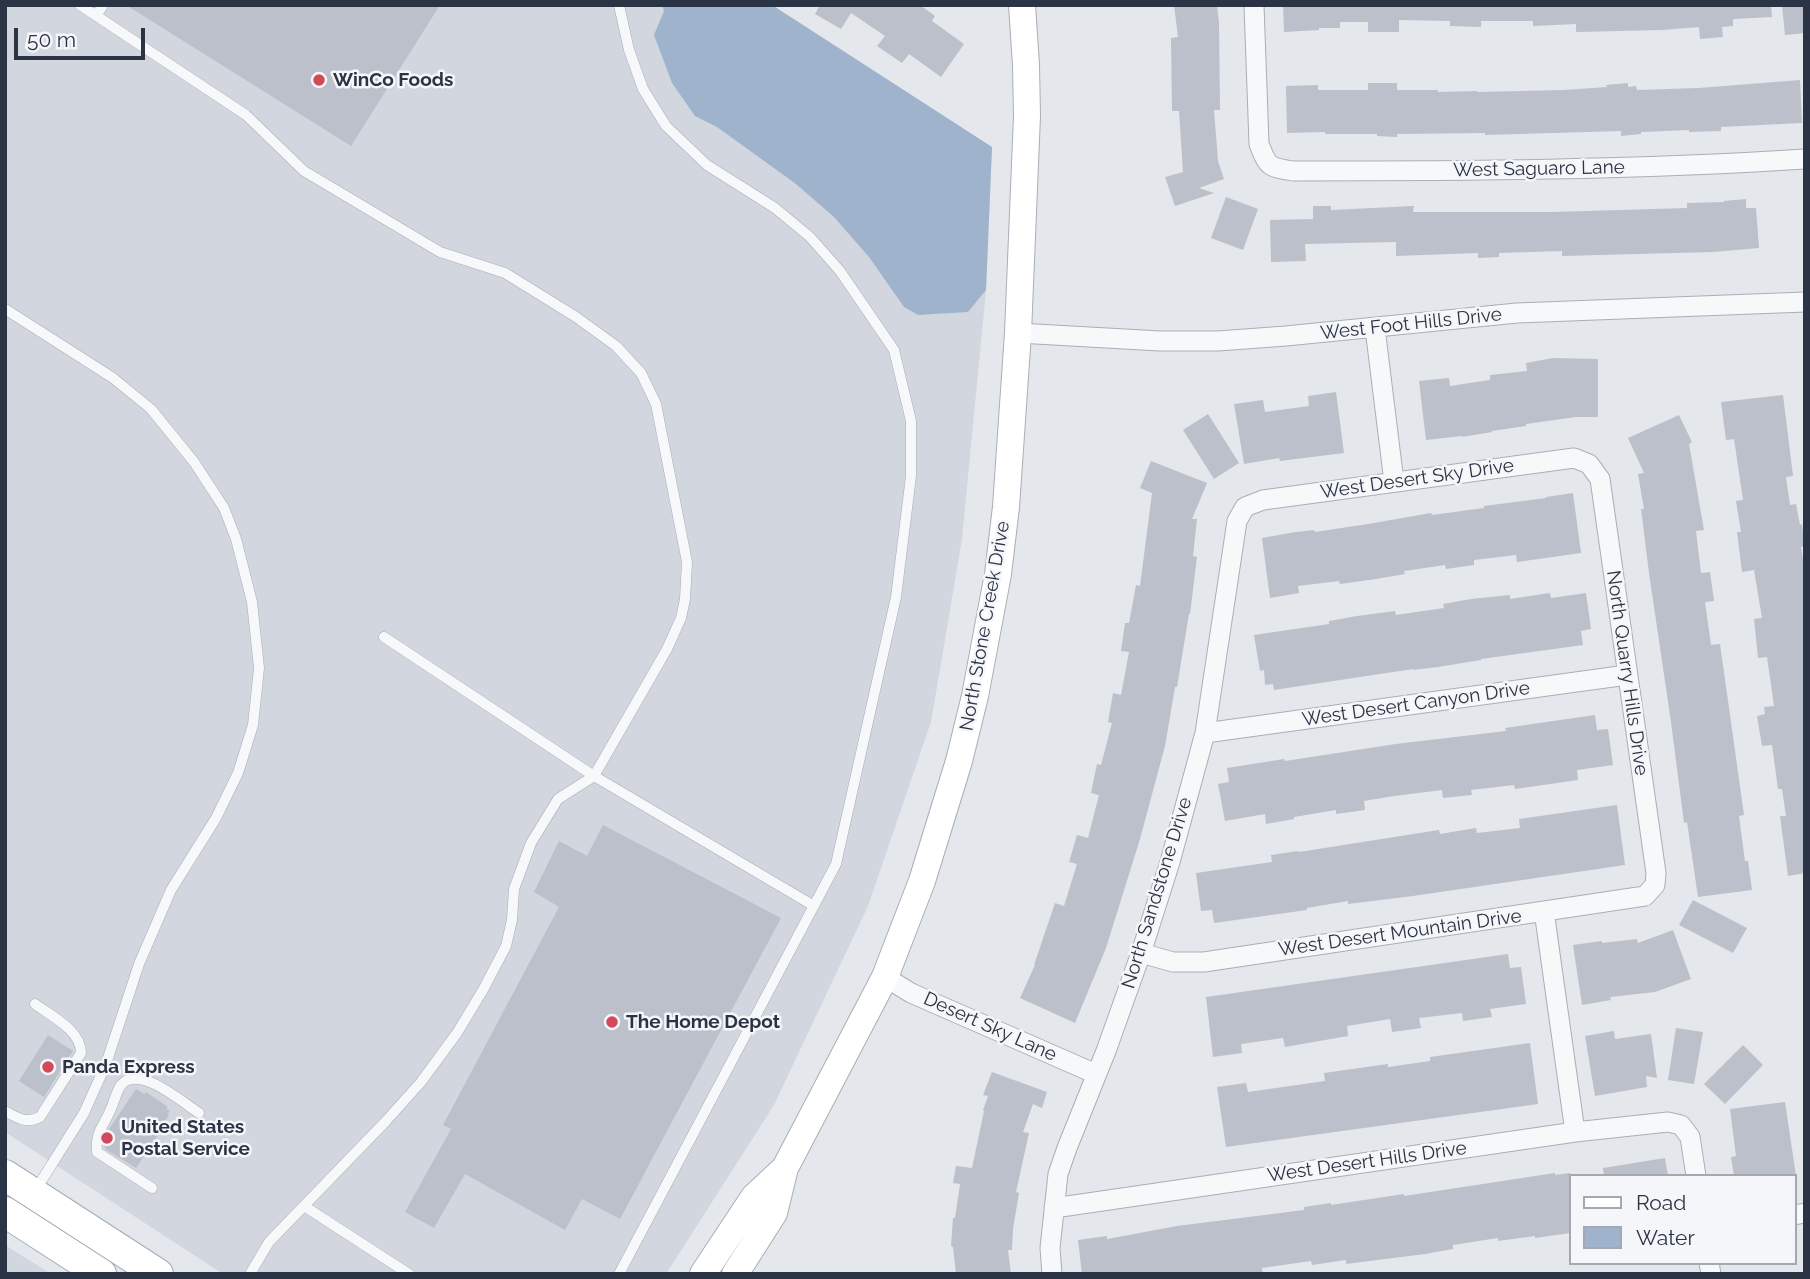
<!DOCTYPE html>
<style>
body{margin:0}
#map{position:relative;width:1810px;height:1279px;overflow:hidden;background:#e4e7ec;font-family:Raleway,sans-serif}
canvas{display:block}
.frame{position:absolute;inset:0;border:7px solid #2b3445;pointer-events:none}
.legend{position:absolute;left:1569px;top:1174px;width:228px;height:91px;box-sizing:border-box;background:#f4f6f9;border:2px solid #a4a8b1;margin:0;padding:9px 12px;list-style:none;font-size:21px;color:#2b3445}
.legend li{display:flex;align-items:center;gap:14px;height:35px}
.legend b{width:35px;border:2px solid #a4a8b1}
.scale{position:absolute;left:14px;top:28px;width:131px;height:32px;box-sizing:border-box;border:4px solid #2b3445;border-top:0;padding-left:9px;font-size:21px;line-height:24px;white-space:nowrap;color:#2b3445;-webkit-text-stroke:5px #f4f6f9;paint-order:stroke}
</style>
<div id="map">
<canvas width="1810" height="1279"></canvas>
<div class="frame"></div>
<ul class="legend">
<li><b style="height:9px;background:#fff"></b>Road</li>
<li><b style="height:19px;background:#9fb4cc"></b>Water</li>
</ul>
<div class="scale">50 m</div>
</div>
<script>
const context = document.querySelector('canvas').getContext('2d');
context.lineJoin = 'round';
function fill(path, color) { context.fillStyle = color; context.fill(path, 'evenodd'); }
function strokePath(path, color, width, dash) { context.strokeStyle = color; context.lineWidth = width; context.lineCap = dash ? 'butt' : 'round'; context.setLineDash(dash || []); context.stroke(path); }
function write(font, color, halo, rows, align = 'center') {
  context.font = font + ' Raleway,sans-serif'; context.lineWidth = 5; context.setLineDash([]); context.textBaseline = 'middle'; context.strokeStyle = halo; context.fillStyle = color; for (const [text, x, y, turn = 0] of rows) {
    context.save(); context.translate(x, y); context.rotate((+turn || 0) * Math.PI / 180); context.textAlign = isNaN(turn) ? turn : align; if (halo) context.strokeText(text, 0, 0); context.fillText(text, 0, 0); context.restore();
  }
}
fill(new Path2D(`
 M 5,5 L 772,5 L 992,147 L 986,290 L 962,539 L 931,722 L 868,906 L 774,1105 L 666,1274 L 223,1274 L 5,1132 Z
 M 5,1245 L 51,1274 L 5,1274 Z`), '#d2d6de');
fill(new Path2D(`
 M 662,5 L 772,5 L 992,147 L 986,290 L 968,312 L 918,315 L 904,307 L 869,257 L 834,217 L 796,184 L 717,127 L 695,116 L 672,83 L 654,35 L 664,11 Z`), '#9fb4cc');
fill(new Path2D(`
 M 126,5 L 440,5 L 351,146 Z
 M 820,5 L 920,5 L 935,16 L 932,21 L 964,44 L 941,77 L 909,54 L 902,63 L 877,46 L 885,36 L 851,13 L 841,29 L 815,14 Z
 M 1174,5 L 1217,5 L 1219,23 L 1220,110 L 1214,110 L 1218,161 L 1224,179 L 1199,188 L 1214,193 L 1175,206 L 1165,177 L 1183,172 L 1179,111 L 1172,111 L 1171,38 L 1178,37 Z
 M 1283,5 L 1771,5 L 1772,17 L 1733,19 L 1733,26 L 1722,27 L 1723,37 L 1700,39 L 1699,27 L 1662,30 L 1576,32 L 1576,24 L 1533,26 L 1533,21 L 1481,21 L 1481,27 L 1450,26 L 1450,21 L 1399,20 L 1399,32 L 1368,32 L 1368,22 L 1340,22 L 1340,28 L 1319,28 L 1319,30 L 1284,32 Z
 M 1782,5 L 1805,5 L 1805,33 L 1785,35 Z
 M 1800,80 L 1802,123 L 1721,127 L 1721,131 L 1689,132 L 1689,130 L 1641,132 L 1641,134 L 1621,136 L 1621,131 L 1485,135 L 1485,133 L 1397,134 L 1397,137 L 1377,136 L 1377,134 L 1325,134 L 1325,132 L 1287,133 L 1286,86 L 1318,85 L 1318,90 L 1368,90 L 1368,83 L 1397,83 L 1397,90 L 1438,90 L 1438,92 L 1477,91 L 1478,92 L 1564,90 L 1607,87 L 1606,85 L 1628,83 L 1628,87 L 1636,86 L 1637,90 L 1699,88 Z
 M 1226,197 L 1258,209 L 1243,250 L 1211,238 Z
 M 1746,199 L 1746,208 L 1756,208 L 1759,248 L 1713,252 L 1562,256 L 1562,251 L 1499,253 L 1499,257 L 1478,258 L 1478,253 L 1396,256 L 1396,242 L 1305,244 L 1306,261 L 1271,262 L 1270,220 L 1313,219 L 1313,206 L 1331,206 L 1331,210 L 1414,206 L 1413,212 L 1553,212 L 1687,208 L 1687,203 L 1724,202 L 1724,201 Z
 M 1553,358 L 1598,359 L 1598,417 L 1576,417 L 1526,424 L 1526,426 L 1492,431 L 1492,432 L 1462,437 L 1462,436 L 1426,440 L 1419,381 L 1449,378 L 1450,386 L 1490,380 L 1490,375 L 1527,371 L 1526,363 Z
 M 1336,392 L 1344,453 L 1280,461 L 1279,458 L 1244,464 L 1234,404 L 1263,400 L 1265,412 L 1309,406 L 1308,396 Z
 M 1783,395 L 1793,476 L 1786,477 L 1790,505 L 1796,504 L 1800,525 L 1802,524 L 1805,547 L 1801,547 L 1805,571 L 1805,873 L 1788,876 L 1780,816 L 1786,816 L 1782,789 L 1778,789 L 1772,745 L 1762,746 L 1757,716 L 1765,714 L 1764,707 L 1774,706 L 1767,657 L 1758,658 L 1754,619 L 1762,618 L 1754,570 L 1742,572 L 1737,532 L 1741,532 L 1736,501 L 1743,500 L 1734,439 L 1726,440 L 1721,402 Z
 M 1208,414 L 1239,463 L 1214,479 L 1183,430 Z
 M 1679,415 L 1692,442 L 1689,444 L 1704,530 L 1696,531 L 1701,573 L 1710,572 L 1714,601 L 1705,602 L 1711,645 L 1720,644 L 1744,815 L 1739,816 L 1745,861 L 1748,861 L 1752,890 L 1698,897 L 1687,822 L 1684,823 L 1671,722 L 1649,573 L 1641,509 L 1644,509 L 1638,474 L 1644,473 L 1628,438 Z
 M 1151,461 L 1207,483 L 1192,519 L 1197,519 L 1193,556 L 1197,557 L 1190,614 L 1189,614 L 1177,687 L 1175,687 L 1165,746 L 1140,839 L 1106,948 L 1075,1023 L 1020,998 L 1035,965 L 1034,965 L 1055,903 L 1064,906 L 1077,864 L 1069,862 L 1077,835 L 1088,838 L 1099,795 L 1091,793 L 1097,764 L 1101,765 L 1112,723 L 1108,722 L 1113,693 L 1121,695 L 1129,652 L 1121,651 L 1125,623 L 1129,623 L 1136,585 L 1140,586 L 1152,493 L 1140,488 Z
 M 1573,493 L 1581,553 L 1517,562 L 1516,555 L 1474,560 L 1474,565 L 1446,569 L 1445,565 L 1404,571 L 1405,574 L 1376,579 L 1340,584 L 1339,581 L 1298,586 L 1299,593 L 1270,598 L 1262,538 L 1296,532 L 1314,530 L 1315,532 L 1368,524 L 1431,513 L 1432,515 L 1484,508 L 1484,506 L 1546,498 L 1546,497 Z
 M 1550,593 L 1551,598 L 1586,593 L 1591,629 L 1581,631 L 1583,645 L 1481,659 L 1481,660 L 1438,667 L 1413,670 L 1413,669 L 1274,690 L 1273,684 L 1265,685 L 1264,670 L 1260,671 L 1254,635 L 1329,624 L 1329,621 L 1357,616 L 1395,611 L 1396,615 L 1444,608 L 1443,604 L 1471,599 L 1510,595 L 1510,599 Z
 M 1595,715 L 1597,730 L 1608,729 L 1613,765 L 1577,770 L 1578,780 L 1515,789 L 1514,785 L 1471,790 L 1472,795 L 1443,798 L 1442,790 L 1394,796 L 1364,801 L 1365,810 L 1336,814 L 1336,810 L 1294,817 L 1294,819 L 1266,824 L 1265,814 L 1225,821 L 1218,784 L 1229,782 L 1227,768 L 1284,759 L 1285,761 L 1396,744 L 1506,731 L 1505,728 Z
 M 1617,805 L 1625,865 L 1413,896 L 1348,904 L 1348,901 L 1307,908 L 1307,910 L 1214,923 L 1212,910 L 1201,911 L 1196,873 L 1272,862 L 1271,855 L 1298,851 L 1299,852 L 1439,830 L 1440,834 L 1476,828 L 1477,833 L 1520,828 L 1519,819 Z
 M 603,825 L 781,918 L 620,1219 L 582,1199 L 565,1230 L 465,1174 L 434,1228 L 405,1212 L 451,1129 L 443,1125 L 559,907 L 534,892 L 559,841 L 587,856 Z
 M 1693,900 L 1747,928 L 1733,953 L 1679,925 Z
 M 1673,930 L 1691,979 L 1655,992 L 1610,997 L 1611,1000 L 1582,1005 L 1573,945 L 1602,941 L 1602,943 L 1637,939 L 1638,943 Z
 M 1508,954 L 1510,968 L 1521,967 L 1526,1004 L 1490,1009 L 1492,1017 L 1463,1021 L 1462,1013 L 1419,1018 L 1421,1028 L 1392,1032 L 1390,1019 L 1347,1026 L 1348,1036 L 1285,1047 L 1283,1038 L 1241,1044 L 1242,1053 L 1213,1057 L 1206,997 Z
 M 1676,1028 L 1703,1032 L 1694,1084 L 1668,1080 Z
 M 1614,1031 L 1615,1039 L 1651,1034 L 1657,1078 L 1646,1076 L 1647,1087 L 1595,1096 L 1585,1036 Z
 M 48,1035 L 73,1051 L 44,1097 L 19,1081 Z
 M 1530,1043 L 1538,1104 L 1226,1147 L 1217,1087 L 1246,1083 L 1248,1092 L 1325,1081 L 1324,1073 L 1388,1064 L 1388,1067 L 1430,1061 L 1430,1057 Z
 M 1743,1045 L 1763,1065 L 1725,1104 L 1704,1084 Z
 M 992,1072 L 1047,1092 L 1042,1108 L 1033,1104 L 1023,1132 L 1029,1133 L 1016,1192 L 1019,1193 L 1013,1229 L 1012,1250 L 1008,1250 L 1011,1274 L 956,1274 L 953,1247 L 951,1246 L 953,1218 L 955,1218 L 960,1184 L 953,1183 L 956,1166 L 972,1168 L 984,1111 L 983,1110 L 988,1096 L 983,1095 Z
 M 136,1089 L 145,1094 L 146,1092 L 168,1107 L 166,1109 L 170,1111 L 167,1114 L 169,1115 L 161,1128 L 162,1129 L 136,1168 L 105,1149 L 104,1144 L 109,1129 Z
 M 1785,1102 L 1796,1176 L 1734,1176 L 1731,1157 L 1736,1156 L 1730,1109 Z
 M 1665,1158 L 1668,1176 L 1604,1176 L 1603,1168 Z
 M 1555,1173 L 1555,1175 L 1570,1173 L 1570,1233 L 1535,1238 L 1535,1236 L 1498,1241 L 1498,1238 L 1453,1245 L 1453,1249 L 1425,1254 L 1346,1264 L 1346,1260 L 1312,1265 L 1311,1261 L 1262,1268 L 1263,1274 L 1082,1274 L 1078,1240 L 1107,1236 L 1107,1239 L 1177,1226 L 1304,1210 L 1304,1207 L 1331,1203 L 1331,1205 L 1404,1194 L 1404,1196 Z`), '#bbc0ca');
const lane = new Path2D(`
 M 80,5 L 246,115 L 304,171 L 440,252 L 505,273 L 576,317 L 616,346 L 641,373 L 656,404 L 687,562 L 685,599 L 681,618 L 667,649 L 594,776 L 558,799 L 531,843 L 514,889 L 512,920 L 506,946 L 483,990 L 457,1033 L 421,1082 L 386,1121 L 269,1242 L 250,1274
 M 96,16 L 103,5
 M 5,309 L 113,378 L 151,409 L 194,462 L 224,508 L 236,539 L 252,602 L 259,668 L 253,725 L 238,773 L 216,818 L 171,890 L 139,964 L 106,1064 L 84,1113 L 35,1191
 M 384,637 L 594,776 L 814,906
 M 5,1111 C 17,1118 27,1124 40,1117 L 81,1053 C 81,1030 51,1016 35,1004
 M 152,1188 L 97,1152 C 95,1133 103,1127 110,1111 C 114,1103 116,1092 121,1085 C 139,1064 182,1102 199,1113
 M 304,1206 L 409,1274
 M 619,1274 L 836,864 L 896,597 L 911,476 L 911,421 L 894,350 L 840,271 L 810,237 L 775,208 L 707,165 L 666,126 L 643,89 L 629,50 L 619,5`);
const street = new Path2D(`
 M 1254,5 L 1259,144 C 1268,167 1268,167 1293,171 C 1464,171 1634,170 1805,159
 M 1375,328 L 1394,482
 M 1018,333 L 1160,341 L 1218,341 L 1286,336 L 1517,313 L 1805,302
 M 1205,733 L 1627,675
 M 1544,911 L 1575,1132
 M 885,977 L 911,993 L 1096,1074
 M 1054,1208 L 1575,1132 L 1668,1122 L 1681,1125 L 1690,1137 L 1696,1176
 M 1794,1215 L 1805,1213
 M 1709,1263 L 1711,1274
 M 1052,1274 L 1050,1248 L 1058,1174 L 1067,1148 L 1106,1051 L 1141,953 L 1170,862 L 1205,733 L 1237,521 L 1245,507 L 1263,500 L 1574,458 L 1589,464 L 1600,479 L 1656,873 L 1655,885 L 1645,896 L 1204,962 L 1173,962 L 1141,953`);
const secondary = new Path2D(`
 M 703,1274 L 754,1197 L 785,1168
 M 735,1274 L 774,1213 L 785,1168 L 885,977 L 922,881 L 959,761 L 975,696 L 998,574 L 1006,507 L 1018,333 L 1027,116 L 1026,65 L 1022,5`);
const primary = new Path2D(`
 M 5,1175 L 158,1274
 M 5,1212 L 101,1274`);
strokePath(lane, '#a9aeb7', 11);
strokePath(street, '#a9aeb7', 21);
strokePath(secondary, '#a9aeb7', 28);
strokePath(primary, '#a3abb8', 32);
strokePath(lane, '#f7f8fa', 10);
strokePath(street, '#f7f8fa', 19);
strokePath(secondary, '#fff', 26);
strokePath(primary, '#fff', 30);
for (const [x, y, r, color] of [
 [319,80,7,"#d1495b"],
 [612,1022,7,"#d1495b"],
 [48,1067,7,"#d1495b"],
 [107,1138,7,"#d1495b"]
]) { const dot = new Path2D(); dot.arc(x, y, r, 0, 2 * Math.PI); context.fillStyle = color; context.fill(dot); strokePath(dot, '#f4f6f9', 2.5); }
write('bold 19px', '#2b3445', '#f4f6f9', [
 ["WinCo Foods",333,80],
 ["The Home Depot",626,1022],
 ["Panda Express",62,1067],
 ["United States",121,1127],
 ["Postal Service",121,1149]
], 'left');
write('19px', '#2b3445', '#f4f6f9', [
 ["West Saguaro Lane",1539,169,-1],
 ["West Foot Hills Drive",1411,324,-6],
 ["West Desert Sky Drive",1417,479,-8],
 ["North Stone Creek Drive",985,626,-80],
 ["North Quarry Hills Drive",1627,673,82],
 ["West Desert Canyon Drive",1416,704,-8],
 ["North Sandstone Drive",1157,893,-73],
 ["West Desert Mountain Drive",1400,933,-8],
 ["Desert Sky Lane",990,1027,24],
 ["West Desert Hills Drive",1367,1162,-8]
]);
</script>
